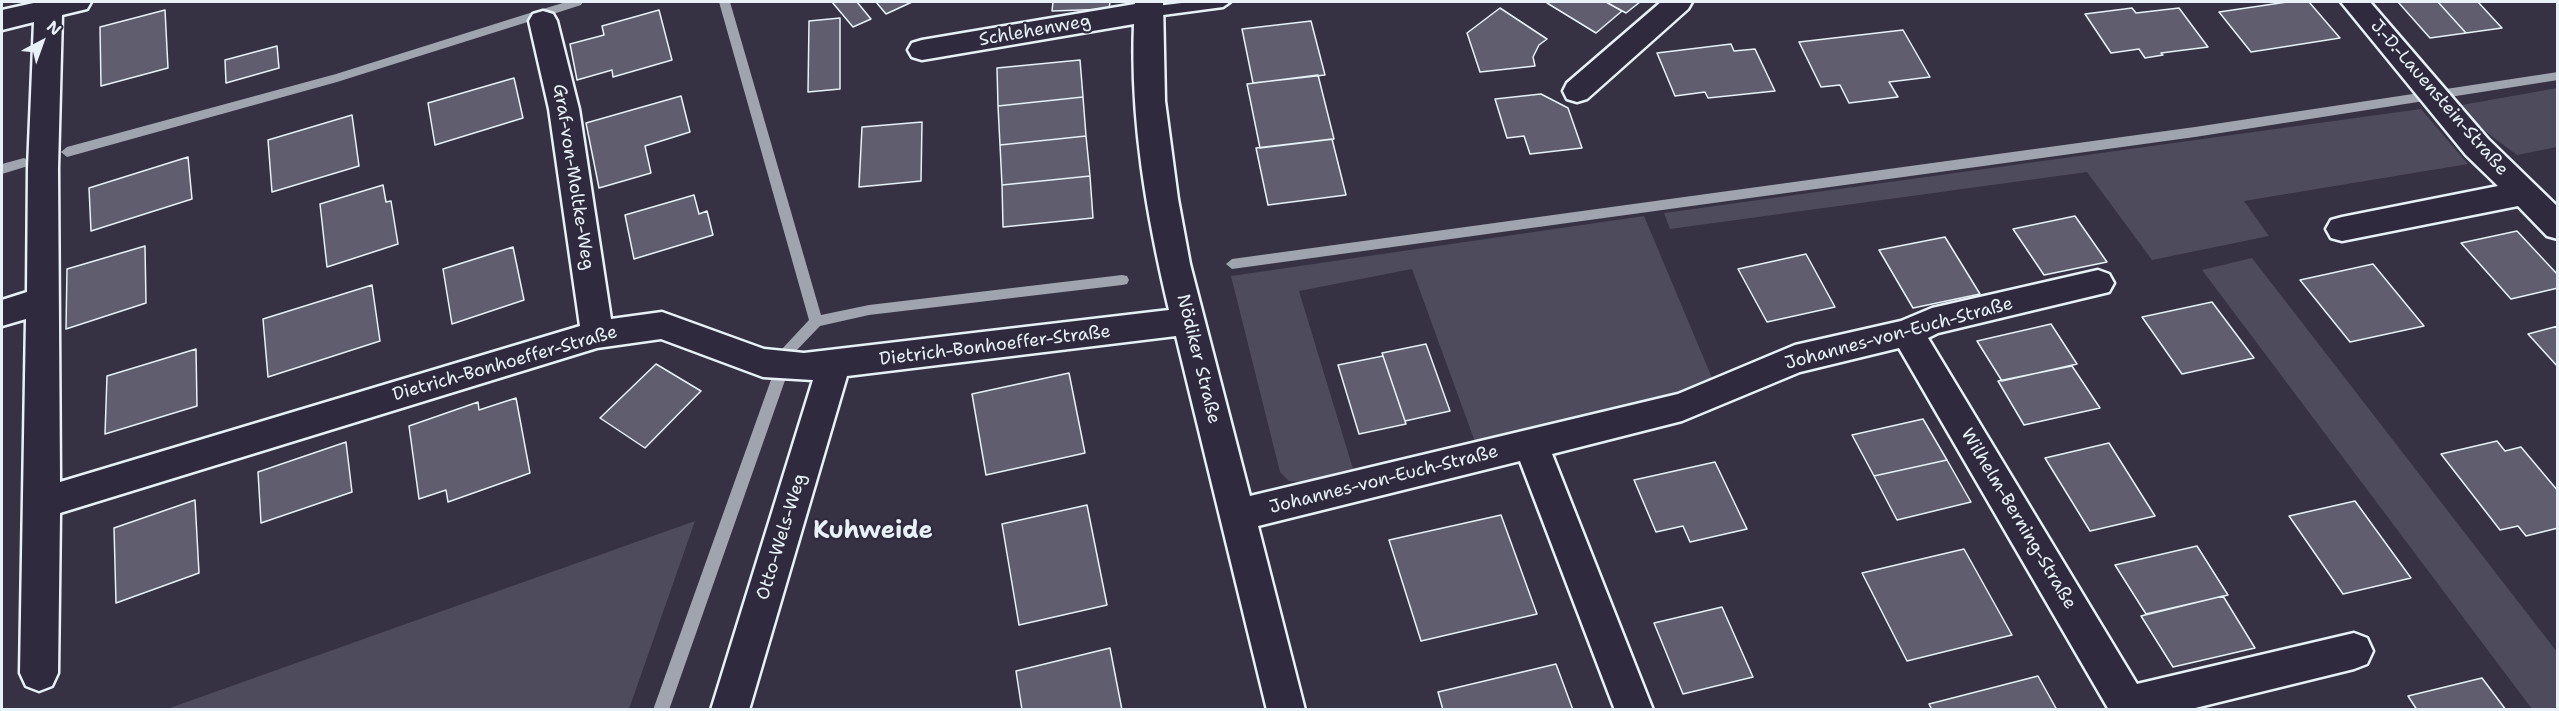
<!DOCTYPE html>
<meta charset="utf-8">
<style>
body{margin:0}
#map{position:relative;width:2559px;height:711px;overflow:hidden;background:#363244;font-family:"Shantell Sans",sans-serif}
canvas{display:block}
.frame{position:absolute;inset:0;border:3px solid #e8f1f8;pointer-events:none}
.north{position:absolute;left:12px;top:12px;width:60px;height:60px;-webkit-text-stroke:4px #2f2a3d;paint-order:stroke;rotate:41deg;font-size:16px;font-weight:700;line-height:24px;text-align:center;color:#e8f1f8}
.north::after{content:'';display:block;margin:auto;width:21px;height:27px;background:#e8f1f8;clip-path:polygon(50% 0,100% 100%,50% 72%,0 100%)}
</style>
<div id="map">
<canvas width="2559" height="711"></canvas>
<div class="frame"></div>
<div class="north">N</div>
</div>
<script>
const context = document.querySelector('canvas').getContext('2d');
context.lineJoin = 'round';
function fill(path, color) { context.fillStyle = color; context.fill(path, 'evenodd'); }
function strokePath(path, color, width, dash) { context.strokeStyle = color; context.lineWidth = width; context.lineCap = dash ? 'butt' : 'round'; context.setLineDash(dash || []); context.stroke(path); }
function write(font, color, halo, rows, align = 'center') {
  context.font = font + ' "Shantell Sans",sans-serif'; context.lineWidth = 4.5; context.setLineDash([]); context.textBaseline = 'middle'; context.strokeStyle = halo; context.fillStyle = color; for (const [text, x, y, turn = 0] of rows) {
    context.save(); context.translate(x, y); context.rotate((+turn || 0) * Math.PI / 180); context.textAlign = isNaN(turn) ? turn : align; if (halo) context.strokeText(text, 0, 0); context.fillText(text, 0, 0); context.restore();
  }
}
fill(new Path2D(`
 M 2557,88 L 2557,147 L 2517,155 L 2486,132 L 2462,105 Z
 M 2421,109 L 2468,164 L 2244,201 L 2269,236 L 2152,260 L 2087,172 L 1670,229 L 1664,213 Z
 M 1644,216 L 1715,385 L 1475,442 L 1412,269 L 1299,291 L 1353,469 L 1300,482 L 1289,481 L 1280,472 L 1231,276 Z
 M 2252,258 L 2557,652 L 2557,709 L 2532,709 L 2202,270 Z
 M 695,521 L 629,709 L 167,709 Z`), '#4d4b5c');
fill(new Path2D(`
 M 566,2 L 583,2 L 581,5 L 547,16 L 541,12 L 543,9 Z
 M 719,2 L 730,2 L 821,315 L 869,305 L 1122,275 L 1127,276 L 1129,280 L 1127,284 L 1122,285 L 869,315 L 820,326 L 795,352 L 669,710 L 653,710 L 782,349 L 809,320 Z
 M 533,12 L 537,13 L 537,19 L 337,82 L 67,157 L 61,152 L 67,147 L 336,74 Z
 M 2558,72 L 2558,80 L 2195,137 L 1232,269 L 1226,264 L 1232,259 L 2195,127 Z
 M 24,158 L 28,160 L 30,163 L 28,166 L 2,174 L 2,164 Z`), '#a0a4af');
const building = new Path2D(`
 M 832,2 L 857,2 L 871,19 L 853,27 Z
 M 876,2 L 912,2 L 886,14 Z
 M 1053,2 L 1110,2 L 1109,9 L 1052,11 Z
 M 1549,2 L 1606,2 L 1622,11 L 1596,33 L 1547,3 Z
 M 1606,2 L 1640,2 L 1626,13 Z
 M 2287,2 L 2309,2 L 2340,38 L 2251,52 L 2219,12 Z
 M 2398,2 L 2438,2 L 2466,33 L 2430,38 Z
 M 2438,2 L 2478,2 L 2502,28 L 2466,33 Z
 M 1500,8 L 1547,39 L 1539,45 L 1533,57 L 1535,66 L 1480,72 L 1467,33 Z
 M 2132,8 L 2136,13 L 2179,8 L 2208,47 L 2161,53 L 2163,55 L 2145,58 L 2139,49 L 2111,53 L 2085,14 Z
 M 165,10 L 168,68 L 101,86 L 100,27 Z
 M 659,10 L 672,60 L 613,77 L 612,70 L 577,80 L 570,44 L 604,35 L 602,26 Z
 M 840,18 L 840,89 L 808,92 L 809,21 Z
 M 1311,21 L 1325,75 L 1253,83 L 1242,29 Z
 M 1903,30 L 1930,77 L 1889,82 L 1898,97 L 1849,103 L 1840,85 L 1821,87 L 1799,42 Z
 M 1731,44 L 1734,51 L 1755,49 L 1775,91 L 1708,98 L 1705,92 L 1675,96 L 1657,53 Z
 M 277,46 L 279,68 L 226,83 L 225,60 Z
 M 1080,60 L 1083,97 L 998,106 L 997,68 Z
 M 1318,75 L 1334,139 L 1260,148 L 1247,84 Z
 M 514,78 L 523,118 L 435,145 L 428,103 Z
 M 1541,94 L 1568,108 L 1582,148 L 1530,154 L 1524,136 L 1507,138 L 1495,99 Z
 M 681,96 L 690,132 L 645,146 L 651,173 L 599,188 L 586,123 Z
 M 1083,97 L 1086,136 L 1000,145 L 998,106 Z
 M 352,115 L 359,166 L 272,192 L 268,140 Z
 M 922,122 L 921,181 L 859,187 L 862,127 Z
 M 1086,136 L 1090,176 L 1002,185 L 1000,145 Z
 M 1332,139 L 1346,195 L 1268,205 L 1256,148 Z
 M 188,157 L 192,199 L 91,231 L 89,188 Z
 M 1090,176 L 1093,218 L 1003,227 L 1002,185 Z
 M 383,185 L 386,202 L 391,201 L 398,244 L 327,267 L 320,204 Z
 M 694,195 L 699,214 L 707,211 L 713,235 L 634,259 L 625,215 Z
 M 2075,216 L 2107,262 L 2044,275 L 2013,229 Z
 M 2517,231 L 2558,275 L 2558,288 L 2511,299 L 2461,243 Z
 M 1945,237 L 1980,294 L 1913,308 L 1879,250 Z
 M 145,246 L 146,303 L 66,329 L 67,269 Z
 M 513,247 L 524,300 L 452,324 L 443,269 Z
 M 1806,254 L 1835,307 L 1767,322 L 1738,269 Z
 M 2373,264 L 2424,326 L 2350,342 L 2300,280 Z
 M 372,285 L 380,341 L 268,377 L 263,319 Z
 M 2212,302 L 2254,358 L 2182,374 L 2142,317 Z
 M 2051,324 L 2077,364 L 2002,381 L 1977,341 Z
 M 2558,326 L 2558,367 L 2528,334 Z
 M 1426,344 L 1450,411 L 1405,421 L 1382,353 Z
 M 196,349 L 197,406 L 105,434 L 107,376 Z
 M 1383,356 L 1406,424 L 1359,434 L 1338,365 Z
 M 656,364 L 701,391 L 645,448 L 600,418 Z
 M 2072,366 L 2100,408 L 2024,425 L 1998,381 Z
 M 1069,373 L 1085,453 L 986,475 L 972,394 Z
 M 516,398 L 530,473 L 448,502 L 446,490 L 419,499 L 409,426 L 478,402 L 479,410 Z
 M 1923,419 L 1947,460 L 1874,476 L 1852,435 Z
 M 2497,441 L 2505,451 L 2521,447 L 2558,491 L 2558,528 L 2526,536 L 2518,526 L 2500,530 L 2441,454 Z
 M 346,442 L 352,492 L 261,523 L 258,472 Z
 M 2109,443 L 2155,516 L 2090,531 L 2045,458 Z
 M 1947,460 L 1971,502 L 1897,520 L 1874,476 Z
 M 1715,462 L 1747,529 L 1690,542 L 1683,526 L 1656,532 L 1634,480 Z
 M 195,500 L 199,573 L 116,603 L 114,528 Z
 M 2355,501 L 2411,578 L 2343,594 L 2289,516 Z
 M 1087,505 L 1107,605 L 1019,625 L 1002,524 Z
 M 1501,515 L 1537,614 L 1421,641 L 1389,540 Z
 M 2197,546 L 2228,595 L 2146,614 L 2115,565 Z
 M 1964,549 L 2012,635 L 1907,661 L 1862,573 Z
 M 2223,596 L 2255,648 L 2173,667 L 2141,616 Z
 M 1722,607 L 1753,677 L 1683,694 L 1654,623 Z
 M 1110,648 L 1122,710 L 1022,710 L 1016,671 Z
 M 1556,664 L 1573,710 L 1443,710 L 1438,692 Z
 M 2038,676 L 2057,710 L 1932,710 L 1929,704 Z
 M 2482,678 L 2506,710 L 2417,710 L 2408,696 Z`);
fill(building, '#605e6e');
strokePath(building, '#e8f1f8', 1.5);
const service = new Path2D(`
 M 1190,2 L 1230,2 L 1223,7 L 1148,17 L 1141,12 L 1148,7 Z`);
const minor = new Path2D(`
 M 38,2 L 91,2 L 87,9 L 62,15 L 58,168 L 60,482 L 580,326 L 549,109 L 529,21 L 533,14 L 543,11 L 553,14 L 557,21 L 579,109 L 611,319 L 662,312 L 764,349 L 804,353 L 1169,310 C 1147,217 1130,120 1134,24 L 922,60 L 912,57 L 908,50 L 912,43 L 922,40 L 1135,4 L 1135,2 L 1163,2 L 1165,101 L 1178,199 L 1190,264 L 1250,496 L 1678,394 L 1795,345 L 1901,321 L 1932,308 L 2098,270 L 2109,274 L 2114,283 L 2109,292 L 1938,333 L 1928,338 L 2137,684 L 2354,633 L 2367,638 L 2373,651 L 2367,664 L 2354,669 L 2187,710 L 2109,710 L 1899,348 L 1800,372 L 1682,421 L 1552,454 L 1653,710 L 1615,710 L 1520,461 L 1258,526 L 1305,710 L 1267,710 L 1176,336 L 847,376 L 749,710 L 711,710 L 813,380 L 763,377 L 661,339 L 597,348 L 60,513 L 58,673 L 52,686 L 39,691 L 26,686 L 20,673 L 26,319 L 2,326 L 2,300 L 27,292 L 28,168 L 34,22 L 2,30 L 2,10 Z
 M 1661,2 L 1692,2 L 1688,9 L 1587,99 L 1577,102 L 1567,99 L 1563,91 L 1567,83 Z
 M 2341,2 L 2370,2 L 2488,139 L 2558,207 L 2558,239 L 2547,236 L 2518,206 L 2342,241 L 2331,238 L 2326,229 L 2331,220 L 2342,217 L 2498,186 L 2466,155 Z`);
strokePath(service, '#e8f1f8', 5);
strokePath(minor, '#e8f1f8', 5);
fill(service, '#2f2a3d');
fill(minor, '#2f2a3d');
write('18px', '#e8f1f8', '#2f2a3d', [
 ["Schlehenweg",1035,31,-10],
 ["J.-D.-Lauenstein-Straße",2439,98,49],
 ["Graf-von-Moltke-Weg",573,177,81],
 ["Johannes-von-Euch-Straße",1899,334,-15],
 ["Dietrich-Bonhoeffer-Straße",995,346,-7],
 ["Nödiker Straße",1198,359,76],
 ["Dietrich-Bonhoeffer-Straße",505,364,-16],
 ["Johannes-von-Euch-Straße",1384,480,-14],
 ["Wilhelm-Berning-Straße",2018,519,59],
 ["Otto-Wels-Weg",782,537,-73]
]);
write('bold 24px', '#e8f1f8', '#2f2a3d', [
 ["Kuhweide",873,532]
]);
</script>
